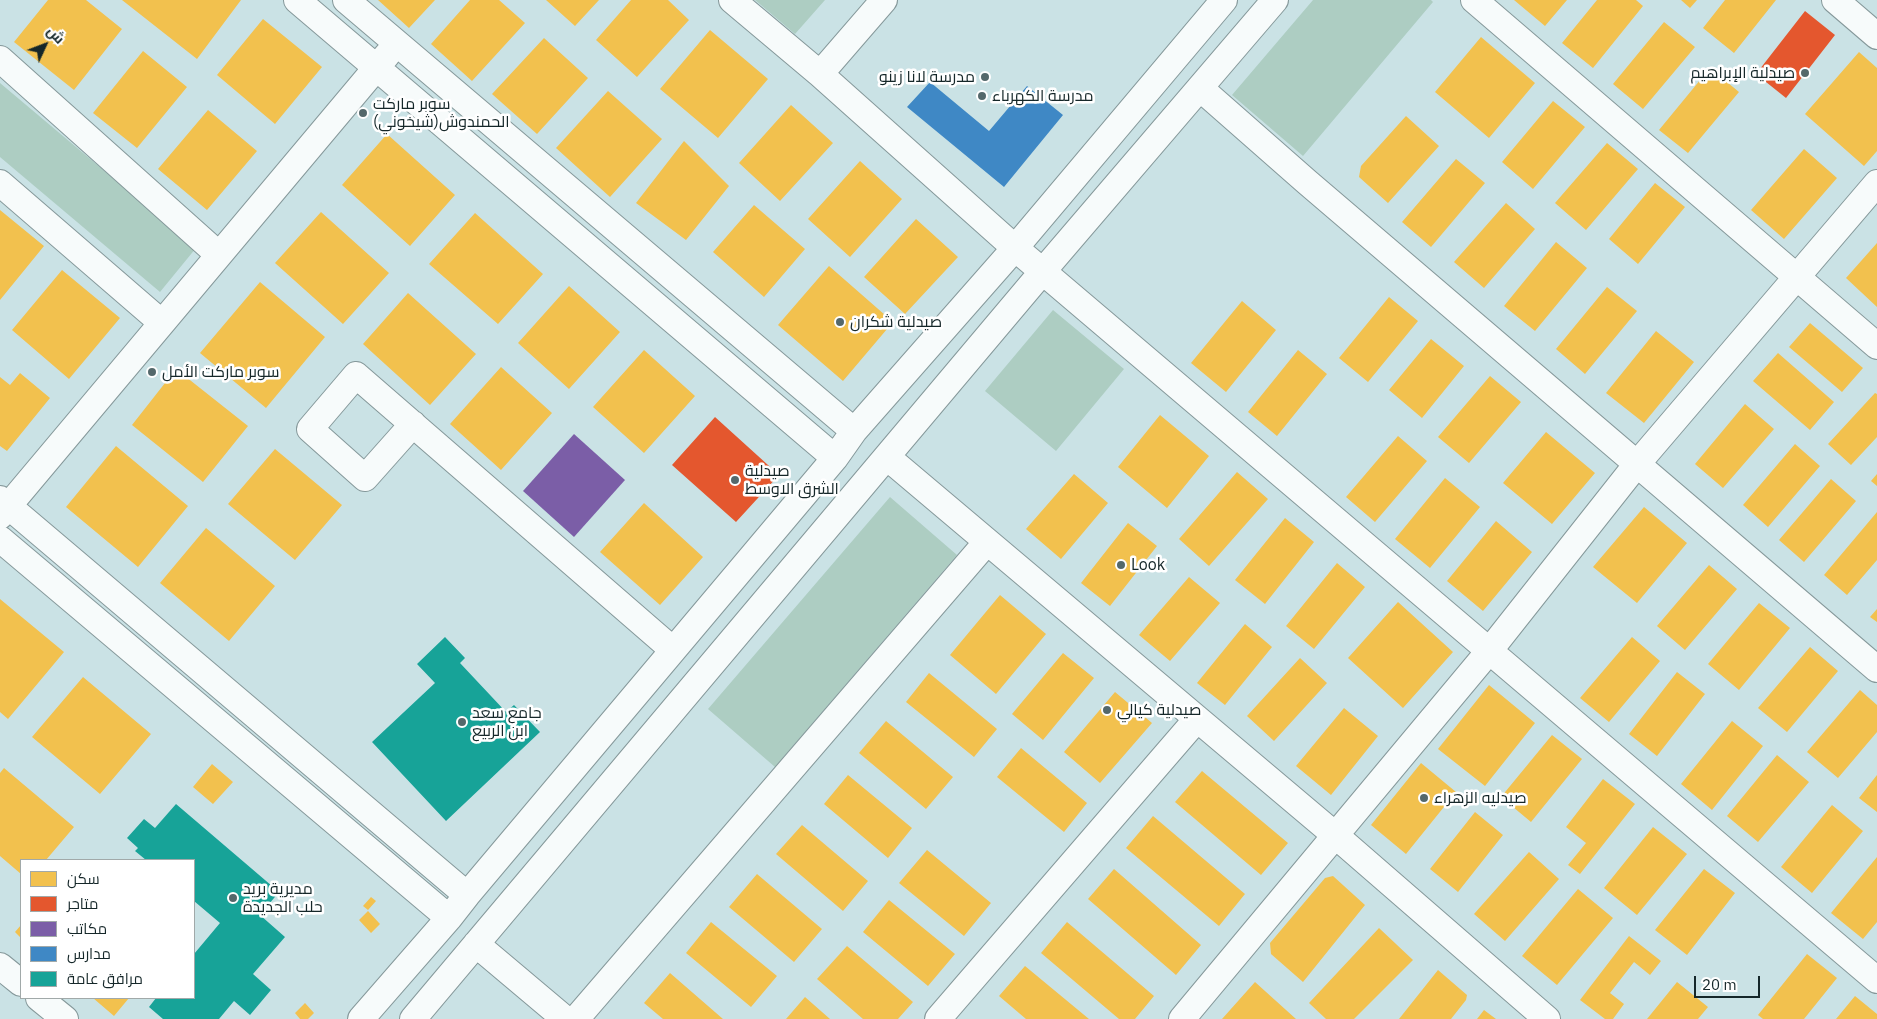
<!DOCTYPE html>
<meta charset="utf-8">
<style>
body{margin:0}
#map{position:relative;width:1877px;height:1019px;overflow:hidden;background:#cae2e5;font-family:"IBM Plex Sans",Cairo,sans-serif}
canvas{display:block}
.legend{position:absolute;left:20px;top:859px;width:175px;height:140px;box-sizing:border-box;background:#fff;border:1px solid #a1a9a9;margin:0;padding:6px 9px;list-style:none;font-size:15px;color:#152729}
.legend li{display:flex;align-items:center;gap:10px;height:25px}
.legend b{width:25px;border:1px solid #a1a9a9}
.north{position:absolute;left:20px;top:20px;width:50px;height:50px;-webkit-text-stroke:4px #fff;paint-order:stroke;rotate:47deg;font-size:14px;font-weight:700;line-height:20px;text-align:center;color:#152729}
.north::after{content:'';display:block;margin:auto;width:18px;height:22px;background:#152729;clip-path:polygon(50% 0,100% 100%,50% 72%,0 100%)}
.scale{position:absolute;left:1694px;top:976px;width:66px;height:22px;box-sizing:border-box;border:2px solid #152729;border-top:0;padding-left:6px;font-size:15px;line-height:18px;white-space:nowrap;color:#152729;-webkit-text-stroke:4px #fff;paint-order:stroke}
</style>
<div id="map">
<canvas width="1877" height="1019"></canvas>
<ul class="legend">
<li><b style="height:14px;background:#f2c14e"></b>سكن</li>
<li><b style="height:14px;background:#e4572e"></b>متاجر</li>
<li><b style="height:14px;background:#7b5ea7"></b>مكاتب</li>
<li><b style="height:14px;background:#3f88c5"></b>مدارس</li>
<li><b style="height:14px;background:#17a398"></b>مرافق عامة</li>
</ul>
<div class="north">ش</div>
<div class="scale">20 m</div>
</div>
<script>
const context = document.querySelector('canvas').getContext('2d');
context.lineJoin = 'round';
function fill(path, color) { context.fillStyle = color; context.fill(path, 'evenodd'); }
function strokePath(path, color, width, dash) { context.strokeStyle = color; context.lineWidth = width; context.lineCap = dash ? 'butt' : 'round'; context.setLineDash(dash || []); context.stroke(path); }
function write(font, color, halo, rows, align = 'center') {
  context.font = font + ' "IBM Plex Sans",Cairo,sans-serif'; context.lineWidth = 5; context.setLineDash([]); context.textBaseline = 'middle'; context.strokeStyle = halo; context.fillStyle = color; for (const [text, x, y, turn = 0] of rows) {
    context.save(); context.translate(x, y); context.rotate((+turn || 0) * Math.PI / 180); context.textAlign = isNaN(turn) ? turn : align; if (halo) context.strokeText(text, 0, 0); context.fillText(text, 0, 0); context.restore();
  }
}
fill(new Path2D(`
 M 755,0 L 825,0 L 795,34 Z
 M 1313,0 L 1431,0 L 1433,2 L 1303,156 L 1232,95 Z
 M 0,83 L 196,248 L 160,292 L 0,157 Z
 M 1053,310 L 1124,369 L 1056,451 L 985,391 Z
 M 890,497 L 957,555 L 775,767 L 708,709 Z`), '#adcdc2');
fill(new Path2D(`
 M 48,0 L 86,0 L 122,29 L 74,90 L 14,42 Z
 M 122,0 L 241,0 L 197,59 Z
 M 378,0 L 435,0 L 409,28 Z
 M 470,0 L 499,0 L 525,23 L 472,81 L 431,44 Z
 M 546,0 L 599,0 L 575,26 Z
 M 631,0 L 668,0 L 689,20 L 637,77 L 596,40 Z
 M 1514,0 L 1567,0 L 1545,26 Z
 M 1597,0 L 1636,0 L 1643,6 L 1593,68 L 1562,43 Z
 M 1681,0 L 1697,0 L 1690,8 Z
 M 1725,0 L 1776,0 L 1734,53 L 1703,28 Z
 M 263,19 L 322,67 L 275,124 L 217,75 Z
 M 1664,22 L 1695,47 L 1643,109 L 1613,84 Z
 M 710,30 L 768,79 L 718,138 L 660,89 Z
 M 1481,37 L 1535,83 L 1489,138 L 1435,92 Z
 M 544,38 L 588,78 L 537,134 L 492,94 Z
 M 143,51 L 187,87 L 137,148 L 93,113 Z
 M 1859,52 L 1877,68 L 1877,151 L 1864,166 L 1805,114 Z
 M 1710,68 L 1739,92 L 1688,153 L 1659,130 Z
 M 608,91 L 662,139 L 610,197 L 556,148 Z
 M 1553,101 L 1585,127 L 1533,189 L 1502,162 Z
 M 791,105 L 833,143 L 780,201 L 739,163 Z
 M 208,110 L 257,151 L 207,210 L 158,169 Z
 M 1406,116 L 1439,146 L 1388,203 L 1359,177 L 1361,166 Z
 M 387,134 L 455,195 L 410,246 L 342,185 Z
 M 684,141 L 729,186 L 686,240 L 636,203 Z
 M 1607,143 L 1638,169 L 1586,230 L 1555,203 Z
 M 1804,149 L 1837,178 L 1784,239 L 1751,210 Z
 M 1456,159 L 1485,183 L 1431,247 L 1402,222 Z
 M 860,161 L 902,199 L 850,257 L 808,219 Z
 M 1655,183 L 1685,207 L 1638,264 L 1609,239 Z
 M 1506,203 L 1535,229 L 1484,288 L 1454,262 Z
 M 754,205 L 805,249 L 764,297 L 713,252 Z
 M 0,210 L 44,246 L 0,300 Z
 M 321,212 L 389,273 L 343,324 L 275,263 Z
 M 475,213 L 543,274 L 498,324 L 429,264 Z
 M 916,219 L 958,257 L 905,314 L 864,277 Z
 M 1556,242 L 1587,268 L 1535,331 L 1504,306 Z
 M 1877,243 L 1877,307 L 1846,278 Z
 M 829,266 L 893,322 L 843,381 L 778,325 Z
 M 62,270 L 120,318 L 69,379 L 12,330 Z
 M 260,282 L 325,337 L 266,408 L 200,353 Z
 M 569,286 L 620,332 L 569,389 L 518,343 Z
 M 1607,287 L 1637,311 L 1585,374 L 1556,349 Z
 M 408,293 L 476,354 L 430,405 L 363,344 Z
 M 1389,297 L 1418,321 L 1368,382 L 1339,358 Z
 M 1242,301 L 1276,330 L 1226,392 L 1191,363 Z
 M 1810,323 L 1863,368 L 1842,392 L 1789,347 Z
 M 1656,331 L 1694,362 L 1644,423 L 1606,393 Z
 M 1431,339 L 1464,366 L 1422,418 L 1389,390 Z
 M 644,350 L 695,396 L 644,453 L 593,407 Z
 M 1298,350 L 1327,374 L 1277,436 L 1248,412 Z
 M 1778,353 L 1834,402 L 1810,430 L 1753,381 Z
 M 501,367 L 552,413 L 501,470 L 450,424 Z
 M 176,369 L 248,426 L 203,482 L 132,425 Z
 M 20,373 L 50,398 L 7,451 L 0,446 L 0,377 L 10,385 Z
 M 1490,376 L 1521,402 L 1469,463 L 1438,437 Z
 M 1875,393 L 1877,394 L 1877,437 L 1851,465 L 1828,444 Z
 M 1745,404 L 1774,429 L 1723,488 L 1695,464 Z
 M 1160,415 L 1209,456 L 1167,508 L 1118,467 Z
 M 1546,432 L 1595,473 L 1552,524 L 1503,483 Z
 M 1398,436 L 1427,461 L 1375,522 L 1346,497 Z
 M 1795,444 L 1820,466 L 1768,527 L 1743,505 Z
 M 116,446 L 188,506 L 138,567 L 66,507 Z
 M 275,449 L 342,505 L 295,560 L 228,504 Z
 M 1237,472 L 1268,499 L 1209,566 L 1179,539 Z
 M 1074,474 L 1108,503 L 1061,559 L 1026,529 Z
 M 1877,474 L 1877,486 L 1871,481 Z
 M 1445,478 L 1480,507 L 1430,568 L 1395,539 Z
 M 1831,479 L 1856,501 L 1804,562 L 1779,540 Z
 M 644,503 L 703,557 L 660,605 L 600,552 Z
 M 1644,507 L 1687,543 L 1637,603 L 1593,567 Z
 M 1877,512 L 1877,560 L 1847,595 L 1824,575 Z
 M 1285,518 L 1314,542 L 1265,604 L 1235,580 Z
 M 1496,521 L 1532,552 L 1483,611 L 1447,581 Z
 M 1128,523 L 1157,546 L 1110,606 L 1081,583 Z
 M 206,528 L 275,586 L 229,641 L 160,583 Z
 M 1337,563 L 1365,587 L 1314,649 L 1286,626 Z
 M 1709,565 L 1737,589 L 1685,650 L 1657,626 Z
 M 1189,577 L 1220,603 L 1170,661 L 1139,635 Z
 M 1000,595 L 1046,634 L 996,694 L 950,655 Z
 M 0,599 L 64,652 L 8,719 L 0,712 Z
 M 1398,602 L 1453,652 L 1403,708 L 1348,658 Z
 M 1759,603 L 1790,628 L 1739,690 L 1708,664 Z
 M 1877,609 L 1877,622 L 1870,617 Z
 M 1245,624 L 1272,647 L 1225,705 L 1197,683 Z
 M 1632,637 L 1660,661 L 1609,722 L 1580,698 Z
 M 1810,647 L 1838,671 L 1787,732 L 1758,708 Z
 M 1063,653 L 1094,678 L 1043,740 L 1012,714 Z
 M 1300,658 L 1327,683 L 1274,741 L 1247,716 Z
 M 1677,672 L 1705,694 L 1657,756 L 1629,734 Z
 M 929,673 L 997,729 L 974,757 L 906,702 Z
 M 83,677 L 151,734 L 100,794 L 32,737 Z
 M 1489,685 L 1535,723 L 1485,786 L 1438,749 Z
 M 1860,690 L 1877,705 L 1877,732 L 1838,778 L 1807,752 Z
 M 1115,692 L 1152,723 L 1100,783 L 1064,752 Z
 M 1344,708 L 1378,736 L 1331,795 L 1296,766 Z
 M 886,721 L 953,777 L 926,809 L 859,753 Z
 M 1732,721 L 1763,746 L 1712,810 L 1681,784 Z
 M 1552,735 L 1582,759 L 1531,822 L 1501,797 Z
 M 1021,748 L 1087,803 L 1064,832 L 997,777 Z
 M 1777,755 L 1809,782 L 1758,842 L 1727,816 Z
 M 1421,763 L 1456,792 L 1406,854 L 1371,825 Z
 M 212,764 L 233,782 L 213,804 L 193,787 Z
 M 4,768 L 74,827 L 46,860 L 21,860 L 21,874 L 0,856 L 0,773 Z
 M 1202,771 L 1288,843 L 1261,875 L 1175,802 Z
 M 848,775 L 912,828 L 888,858 L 824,804 Z
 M 1877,775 L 1877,812 L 1859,798 Z
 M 1603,779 L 1635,804 L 1580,874 L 1568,865 L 1586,843 L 1566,827 Z
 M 1832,805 L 1863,831 L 1812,893 L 1781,867 Z
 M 1475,812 L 1503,835 L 1458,892 L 1430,869 Z
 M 1153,816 L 1245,894 L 1219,926 L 1126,848 Z
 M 802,825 L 868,881 L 843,911 L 776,854 Z
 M 1653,827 L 1687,854 L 1637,915 L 1604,888 Z
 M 927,850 L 991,903 L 964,936 L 899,883 Z
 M 1529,852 L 1559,879 L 1505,941 L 1474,914 Z
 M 1877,857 L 1877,922 L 1863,939 L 1831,913 Z
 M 1114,869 L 1201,945 L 1176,975 L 1088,899 Z
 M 1704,869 L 1735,893 L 1687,955 L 1655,930 Z
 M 757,874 L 822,929 L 794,962 L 729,907 Z
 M 1333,876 L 1365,905 L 1303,982 L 1271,954 L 1270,943 L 1325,878 Z
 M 1578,889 L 1613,918 L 1557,985 L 1522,956 Z
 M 371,897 L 376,901 L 368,910 L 363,906 Z
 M 889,900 L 955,954 L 928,986 L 863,932 Z
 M 368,911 L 380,924 L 371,933 L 359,920 Z
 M 711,922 L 777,976 L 751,1007 L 686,953 Z
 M 1067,922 L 1154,996 L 1135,1019 L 1119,1019 L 1041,953 Z
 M 21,925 L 21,938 L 15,932 Z
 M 1379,928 L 1413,960 L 1354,1019 L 1326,1019 L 1309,1003 Z
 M 1629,936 L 1661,961 L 1650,975 L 1634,962 L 1610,993 L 1624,1004 L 1613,1019 L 1605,1019 L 1580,1000 Z
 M 847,946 L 913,1002 L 898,1019 L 863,1019 L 817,979 Z
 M 1807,954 L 1837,978 L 1804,1019 L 1763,1019 L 1758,1015 Z
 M 1025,966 L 1089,1019 L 1026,1019 L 999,996 Z
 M 1438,970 L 1467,995 L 1466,1000 L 1451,1019 L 1399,1019 Z
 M 670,973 L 723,1019 L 663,1019 L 644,1003 Z
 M 1255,982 L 1296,1019 L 1222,1019 Z
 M 1677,982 L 1708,1007 L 1698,1019 L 1647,1019 Z
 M 1855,996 L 1877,1014 L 1877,1019 L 1836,1019 Z
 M 805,997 L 830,1019 L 786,1019 Z
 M 93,998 L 129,998 L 114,1016 Z
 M 305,1003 L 314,1013 L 308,1019 L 300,1019 L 295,1013 Z
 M 1484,1010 L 1496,1019 L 1477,1019 Z`), '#f2c14e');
fill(new Path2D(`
 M 1805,11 L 1835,35 L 1786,98 L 1756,74 Z
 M 715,417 L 779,475 L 736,522 L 672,465 Z`), '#e4572e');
fill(new Path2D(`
 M 574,434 L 625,480 L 574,537 L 523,491 Z`), '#7b5ea7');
fill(new Path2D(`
 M 930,82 L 989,131 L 1027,86 L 1063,115 L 1004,187 L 907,107 Z`), '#3f88c5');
fill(new Path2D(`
 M 445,637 L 465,658 L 460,663 L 506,712 L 514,705 L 540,732 L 446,821 L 372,742 L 435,683 L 417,664 Z
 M 176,804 L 279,892 L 260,915 L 285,937 L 253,974 L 271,990 L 250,1015 L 234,1001 L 219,1019 L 163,1019 L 149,1007 L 156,998 L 194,998 L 194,954 L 220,923 L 194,901 L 194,860 L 146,860 L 135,851 L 138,848 L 127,838 L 144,819 L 155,828 Z`), '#17a398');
const minor = new Path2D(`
 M 297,0 L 835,458
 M 346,0 L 854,431
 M 732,0 L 820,74 L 1015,248 L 1877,980
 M 1474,0 L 1877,346
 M 1835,0 L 1877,36
 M 0,59 L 219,255
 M 820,74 L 884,0
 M 1200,88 L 1307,182 L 1877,669
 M 0,183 L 162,323
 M 413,424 L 365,478 L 310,429 L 356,375 L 673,650
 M 887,457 L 1335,835 L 1547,1019
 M 0,499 L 467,895
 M 0,516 L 387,55
 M 0,539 L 449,918
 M 476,944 L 565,1019
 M 0,966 L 21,983
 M 39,998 L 65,1019
 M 361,1019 L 449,918 L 467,895 L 835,458 L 854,431 L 1015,248 L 1224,0
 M 413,1019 L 1043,271 L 1275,0
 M 576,1019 L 986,543
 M 938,1019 L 1197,719
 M 1182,1019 L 1490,650 L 1637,464 L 1877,183`);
strokePath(minor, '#85989a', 28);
strokePath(minor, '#f7fbfb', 26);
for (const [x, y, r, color] of [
 [1805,73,5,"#54686b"],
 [985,77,5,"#54686b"],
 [982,96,5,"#54686b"],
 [363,113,5,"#54686b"],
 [840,322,5,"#54686b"],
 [152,372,5,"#54686b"],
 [735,480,5,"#54686b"],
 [1121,565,5,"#54686b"],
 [1107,710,5,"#54686b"],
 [462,722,5,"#54686b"],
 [1424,798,5,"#54686b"],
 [233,898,5,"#54686b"]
]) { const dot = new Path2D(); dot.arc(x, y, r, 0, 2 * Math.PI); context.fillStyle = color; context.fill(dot); strokePath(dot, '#fff', 2); }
write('16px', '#152729', '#fff', [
 ["صيدلية الإبراهيم",1795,73,"right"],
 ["مدرسة لانا زينو",975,77,"right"],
 ["مدرسة الكهرباء",992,96],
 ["سوبر ماركت",373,104],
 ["الحمندوش(شيخوني)",373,122],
 ["صيدلية شكران",850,322],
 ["سوبر ماركت الأمل",162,372],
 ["صيدلية",745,471],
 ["الشرق الاوسط",745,489],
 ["Look",1131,565],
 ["صيدلية كيالي",1117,710],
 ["جامع سعد",472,713],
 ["ابن الربيع",472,731],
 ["صيدليه الزهراء",1434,798],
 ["مديرية بريد",243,889],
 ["حلب الجديدة",243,907]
], 'left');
</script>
